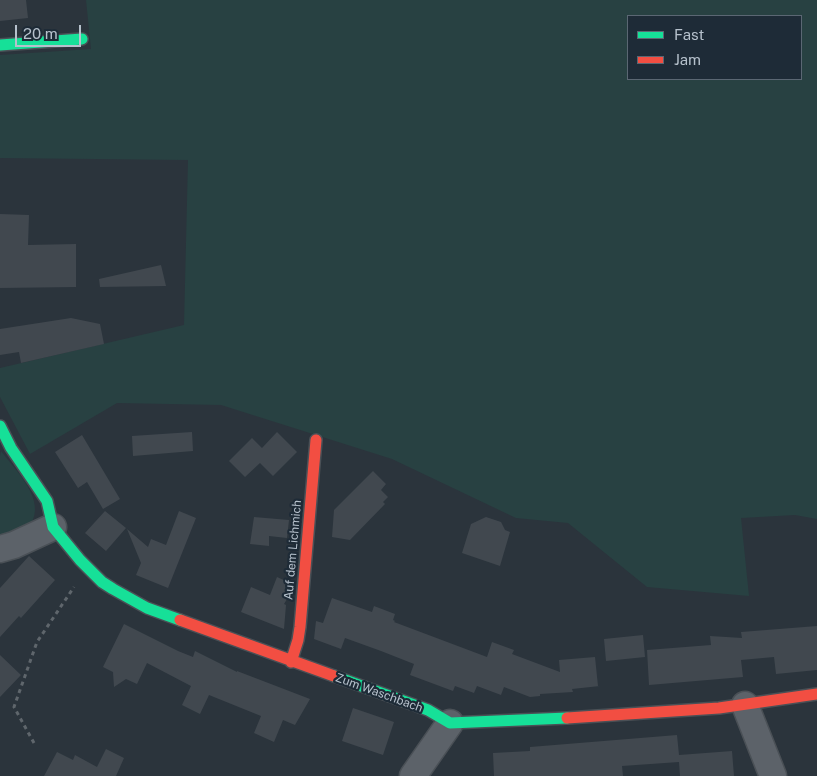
<!DOCTYPE html>
<style>
body{margin:0}
#map{position:relative;width:817px;height:776px;overflow:hidden;background:#2b343c;font-family:"Public Sans",sans-serif}
canvas{display:block}
.legend{position:absolute;left:627px;top:15px;width:175px;height:65px;box-sizing:border-box;background:#1e2b37;border:1px solid #5b6773;margin:0;padding:6px 9px;list-style:none;font-size:15px;color:#b6c1cc}
.legend li{display:flex;align-items:center;gap:10px;height:25px}
.legend b{width:25px;border:1px solid #5b6773}
.scale{position:absolute;left:15px;top:25px;width:66px;height:22px;box-sizing:border-box;border:2px solid #b6c1cc;border-top:0;padding-left:6px;font-size:15px;line-height:18px;white-space:nowrap;color:#b6c1cc;-webkit-text-stroke:4px #1e2b37;paint-order:stroke}
</style>
<div id="map">
<canvas width="817" height="776"></canvas>
<ul class="legend">
<li><b style="height:6px;background:#16e098"></b>Fast</li>
<li><b style="height:6px;background:#f24e42"></b>Jam</li>
</ul>
<div class="scale">20 m</div>
</div>
<script>
const context = document.querySelector('canvas').getContext('2d');
context.lineJoin = 'round';
function fill(path, color) { context.fillStyle = color; context.fill(path, 'evenodd'); }
function strokePath(path, color, width, dash) { context.strokeStyle = color; context.lineWidth = width; context.lineCap = dash ? 'butt' : 'round'; context.setLineDash(dash || []); context.stroke(path); }
function write(font, color, halo, rows, align = 'center') {
  context.font = font + ' "Public Sans",sans-serif'; context.lineWidth = 4.5; context.setLineDash([]); context.textBaseline = 'middle'; context.strokeStyle = halo; context.fillStyle = color; for (const [text, x, y, turn = 0] of rows) {
    context.save(); context.translate(x, y); context.rotate((+turn || 0) * Math.PI / 180); context.textAlign = isNaN(turn) ? turn : align; if (halo) context.strokeText(text, 0, 0); context.fillText(text, 0, 0); context.restore();
  }
}
fill(new Path2D(`
 M 86,0 L 817,0 L 817,519 L 795,515 L 741,518 L 749,596 L 647,587 L 568,523 L 516,518 L 392,459 L 221,405 L 117,403 L 30,454 L 0,397 L 0,368 L 184,325 L 188,160 L 0,158 L 0,55 L 91,49 ZM 628,16 L 801,16 L 801,79 L 628,79 Z
 M 1,451 C 16,471 47,500 30,525 L 0,538 L 0,456 Z`), '#284142');
fill(new Path2D(`
 M 0,0 L 26,0 L 28,18 L 0,21 Z
 M 0,214 L 29,215 L 28,245 L 76,244 L 76,287 L 0,288 Z
 M 161,265 L 166,286 L 100,287 L 99,279 Z
 M 71,318 L 100,324 L 104,344 L 21,363 L 19,352 L 0,355 L 0,329 Z
 M 192,432 L 193,451 L 133,456 L 132,436 Z
 M 277,432 L 297,452 L 273,476 L 260,463 L 245,477 L 229,461 L 252,438 L 262,448 Z
 M 82,435 L 120,499 L 103,509 L 87,482 L 78,488 L 55,452 Z
 M 373,471 L 386,484 L 381,490 L 388,497 L 383,502 L 385,504 L 350,540 L 332,537 L 334,510 Z
 M 105,511 L 126,528 L 106,551 L 85,533 Z
 M 179,511 L 196,518 L 168,588 L 136,575 L 141,563 L 127,529 L 148,547 L 151,539 L 166,545 Z
 M 254,517 L 289,520 L 287,538 L 269,536 L 269,546 L 250,544 Z
 M 486,517 L 501,522 L 505,530 L 510,532 L 500,566 L 462,553 L 471,524 Z
 M 29,556 L 55,580 L 21,618 L 19,616 L 0,637 L 0,588 Z
 M 277,577 L 288,582 L 287,599 L 284,604 L 286,605 L 284,629 L 241,612 L 251,587 L 270,595 Z
 M 332,598 L 372,612 L 374,606 L 395,614 L 393,620 L 395,621 L 394,622 L 487,657 L 492,642 L 514,650 L 512,654 L 560,672 L 559,660 L 595,657 L 598,686 L 600,686 L 572,689 L 573,692 L 540,694 L 540,696 L 530,697 L 504,687 L 501,695 L 477,686 L 474,693 L 455,686 L 453,691 L 410,675 L 414,664 L 381,651 L 345,638 L 341,649 L 314,639 L 316,621 L 323,623 Z
 M 124,624 L 178,651 L 193,657 L 195,651 L 237,672 L 237,671 L 310,699 L 295,725 L 283,720 L 274,742 L 254,733 L 261,716 L 209,695 L 200,714 L 182,705 L 191,686 L 147,663 L 137,684 L 126,679 L 114,687 L 113,672 L 103,667 Z
 M 817,626 L 817,670 L 776,674 L 774,657 L 741,660 L 743,677 L 649,685 L 647,650 L 711,645 L 710,636 L 742,638 L 741,632 Z
 M 643,635 L 645,657 L 606,661 L 604,639 Z
 M 0,655 L 21,675 L 0,697 Z
 M 353,708 L 394,722 L 383,755 L 342,741 Z
 M 677,735 L 679,755 L 732,751 L 734,776 L 680,776 L 679,762 L 622,766 L 623,776 L 494,776 L 493,753 L 530,751 L 530,747 Z
 M 106,749 L 124,758 L 116,776 L 44,776 L 57,752 L 73,760 L 75,755 L 97,767 Z`), '#41484f');
const street = new Path2D(`
 M 0,549 L 14,545 L 53,527
 M 745,705 L 773,776
 M 413,776 L 450,723`);
const fast = new Path2D(`
 M 0,45 L 82,39
 M 0,426 L 11,448 L 47,501 L 53,527 L 80,560 L 102,582 L 113,589 L 147,608 L 180,620
 M 334,676 L 428,710 L 450,723 L 567,718`);
const jam = new Path2D(`
 M 180,620 L 334,676
 M 291,662 L 298,640 L 300,627 L 316,440
 M 567,718 L 719,708 L 817,694`);
strokePath(street, '#4a5056', 29);
strokePath(fast, '#4a5056', 14);
strokePath(jam, '#4a5056', 14);
strokePath(new Path2D(`
 M 34,743 L 14,707 L 37,642 L 74,587`), '#5f666c', 3, [4, 4]);
strokePath(street, '#5c6269', 26);
strokePath(fast, '#16e098', 11);
strokePath(jam, '#f24e42', 11);
write('12px', '#b6c1cc', '#1e2b37', [
 ["Auf dem Lichmich",293,550,-85],
 ["Zum Waschbach",379,693,20]
]);
</script>
